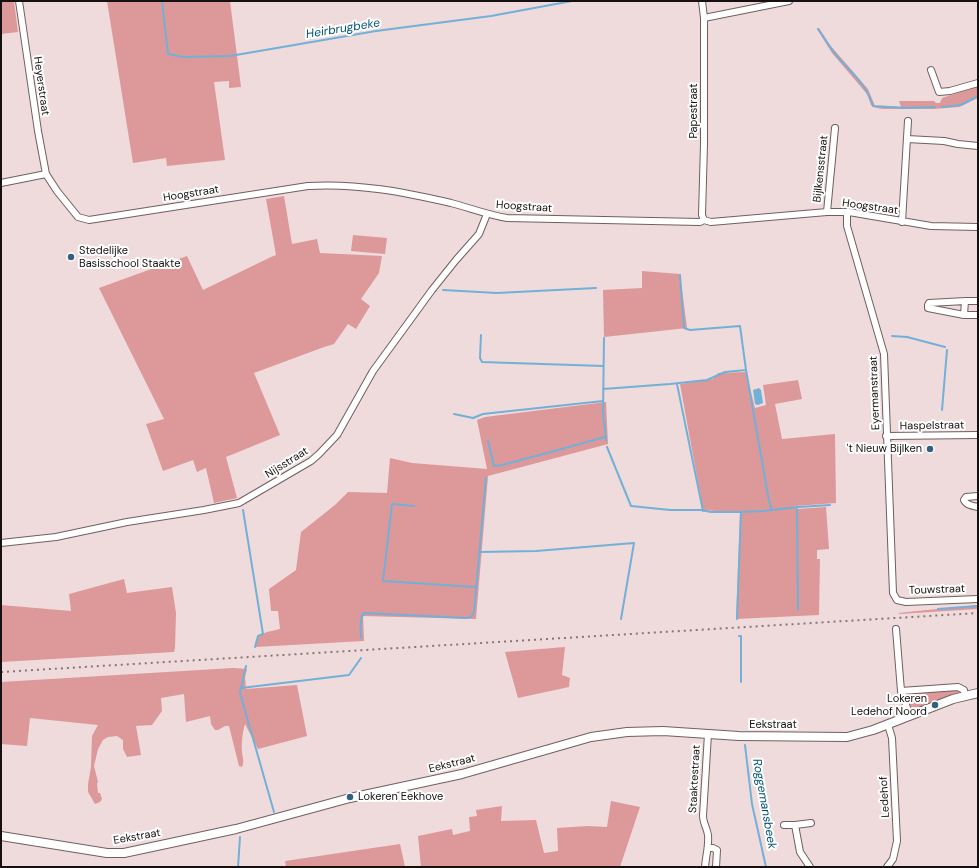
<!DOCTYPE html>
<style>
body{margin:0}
#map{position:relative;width:979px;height:868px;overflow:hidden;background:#efdbdb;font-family:"DM Sans",sans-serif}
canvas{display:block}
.frame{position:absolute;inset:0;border:2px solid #161010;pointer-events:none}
</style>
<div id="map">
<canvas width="979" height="868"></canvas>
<div class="frame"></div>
</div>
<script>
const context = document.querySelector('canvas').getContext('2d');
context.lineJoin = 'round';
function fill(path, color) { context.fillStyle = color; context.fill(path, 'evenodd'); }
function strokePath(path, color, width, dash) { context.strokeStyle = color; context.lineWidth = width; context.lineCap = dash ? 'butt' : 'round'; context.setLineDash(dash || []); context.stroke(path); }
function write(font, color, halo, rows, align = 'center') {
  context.font = font + ' "DM Sans",sans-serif'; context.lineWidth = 4; context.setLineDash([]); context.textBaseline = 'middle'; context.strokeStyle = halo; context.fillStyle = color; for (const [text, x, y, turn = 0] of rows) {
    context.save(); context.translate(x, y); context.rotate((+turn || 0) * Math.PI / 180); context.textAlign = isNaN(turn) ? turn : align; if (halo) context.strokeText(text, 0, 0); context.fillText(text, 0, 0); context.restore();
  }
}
fill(new Path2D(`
 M 1,1 L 14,1 L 18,32 L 1,34 Z
 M 107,1 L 230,1 L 241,87 L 229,88 L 229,81 L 214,82 L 225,160 L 167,166 L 166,158 L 133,163 Z
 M 819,28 L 830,45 L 868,89 L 875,106 L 901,107 L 899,101 L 934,101 L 936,103 L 940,103 L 942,98 L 978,86 L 978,98 L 959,107 L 934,109 L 882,109 L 873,107 L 871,105 L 867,94 L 832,53 L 817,29 Z
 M 284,196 L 292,244 L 317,239 L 320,253 L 382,256 L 379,273 L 361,299 L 370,306 L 356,329 L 348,324 L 334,344 L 324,347 L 254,373 L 280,435 L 226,457 L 237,498 L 214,503 L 206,468 L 197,472 L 193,460 L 163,471 L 146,424 L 164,419 L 99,288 L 187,256 L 203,290 L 271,257 L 276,255 L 266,199 Z
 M 353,235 L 387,238 L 385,254 L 351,251 Z
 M 642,271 L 680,274 L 687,328 L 604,337 L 603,290 L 642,288 Z
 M 746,372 L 755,408 L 766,405 L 763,385 L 798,380 L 802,399 L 775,404 L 782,439 L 835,434 L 836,503 L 795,506 L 797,509 L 826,507 L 829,549 L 817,550 L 817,559 L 820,559 L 819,615 L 736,619 L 740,513 L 703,510 L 680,384 L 713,379 L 718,373 Z
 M 606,402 L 608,444 L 488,476 L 476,619 L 363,616 L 364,641 L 255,647 L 258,636 L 267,632 L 280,629 L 278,611 L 271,611 L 269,589 L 296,570 L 301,532 L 335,505 L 348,492 L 387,493 L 390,458 L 412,463 L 487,469 L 477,420 L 485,417 Z
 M 124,579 L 127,593 L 172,587 L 176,613 L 175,648 L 174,652 L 1,662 L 1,605 L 71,611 L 69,594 Z
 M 978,605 L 978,609 L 899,614 L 899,613 L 907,612 Z
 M 565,647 L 562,675 L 570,678 L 569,687 L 518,698 L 505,652 Z
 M 233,668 L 247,669 L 245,677 L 246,689 L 297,685 L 307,736 L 258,749 L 245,724 C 243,730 241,744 242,751 C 242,757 245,761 242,767 L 239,766 L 229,726 L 225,726 L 218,730 L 215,730 L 211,724 L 210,716 L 186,722 L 184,694 L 161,698 L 162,711 L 152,725 L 136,726 L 141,755 L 127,757 L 123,749 L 123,740 L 117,736 L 108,737 L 103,740 L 98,749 L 94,766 L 98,782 L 97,783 L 98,793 L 100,793 L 102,799 L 100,802 L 95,804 L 88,792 L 88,784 L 91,767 L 92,736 L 98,725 L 30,718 L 27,746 L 1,744 L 1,682 Z
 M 956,690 L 959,691 L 959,695 L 913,710 L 911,708 L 907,698 L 909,694 L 912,693 Z
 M 611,801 L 640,807 L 620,867 L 421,867 L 418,836 L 452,829 L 453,835 L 470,831 L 469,817 L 477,816 L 476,810 L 502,806 L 501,821 L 536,820 L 544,853 L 558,851 L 557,828 L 588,826 L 607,827 Z
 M 400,844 L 405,867 L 286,867 L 285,861 Z`), '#dd989a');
fill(new Path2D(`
 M 759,388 L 761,390 L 763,403 L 758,405 L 755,404 L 753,390 Z`), '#73b0d8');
strokePath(new Path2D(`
 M 162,1 L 168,54 L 183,57 L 230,56 L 376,31 L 491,16 L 572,1
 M 818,29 C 824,37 829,47 836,55 C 850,71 867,85 873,106 L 907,108 L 935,107
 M 942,107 L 961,105 L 978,96
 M 443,290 L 497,293 L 596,288
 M 481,335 L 480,358 L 482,362 L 603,366
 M 892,336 L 907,337 L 945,347
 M 604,338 L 603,412 L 606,440
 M 746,370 L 769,501 L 772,510
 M 677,384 L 703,511
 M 603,389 L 670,384 L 707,380 L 725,372 L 746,370 L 740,326 L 690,330 L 684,328 L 680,275
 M 942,410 L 947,350
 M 454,414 L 473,418 L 483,414 L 492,413 L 603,401
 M 488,441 L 494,466 L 502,465 L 547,453 L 605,437
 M 607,447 L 631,506 L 670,510 L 701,510 L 711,512 L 741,512 L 763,511 L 798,507 L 830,505
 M 414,506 L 392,504 L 383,581 L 476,587
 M 797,507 L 798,610
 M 243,510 L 263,634 L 258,636 L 255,647
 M 479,552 L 536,551 L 634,543 L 621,619
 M 938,609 L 978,606
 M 737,619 L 741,512
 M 739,636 L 741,636 L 741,682
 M 361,638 C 361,630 359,619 364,613 L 466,618 L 471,617 L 474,612 L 486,478
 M 246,666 L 240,693 L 274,812
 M 241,688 L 349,675 L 361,658
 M 745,745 L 752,804 L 766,867
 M 238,867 L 240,837`), '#73b0d8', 2);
const minor = new Path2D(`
 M 19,1 L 38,131 L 46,174 L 57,191 L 78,217 L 89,220 L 308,186 C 357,183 404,192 451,203 C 470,208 488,215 507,218 L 700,222 L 704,220 L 711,222 L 827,212 L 849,212 L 931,226 L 978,227
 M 702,1 L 704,18 L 704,144 L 702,215 L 704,220
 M 704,18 L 789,1
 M 931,70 L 939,92 L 950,91 L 978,83
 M 907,139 L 944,141 L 958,144 L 978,146
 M 1,183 L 46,174
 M 827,212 L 835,128
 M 847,212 L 847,226 L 884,354 L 893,593 L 897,600 L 906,602 L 978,599
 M 902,222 L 908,121
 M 978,301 L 965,301 L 929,303 L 928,305 L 928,308 L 964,315 L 978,315
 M 964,315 L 965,301
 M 886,436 L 978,435
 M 978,496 L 966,497 L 964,500 C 966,505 973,506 978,507
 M 1,543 L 56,537 L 127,522 L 204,510 L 239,503 L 311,461 L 319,454 L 337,435 L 373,371 L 432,290 L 456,260 L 479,234 L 487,214
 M 896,629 L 901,691 L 910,716
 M 901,691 L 958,687 L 964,690 L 965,696
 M 784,825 L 795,825 L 800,852 L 810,867
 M 795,825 L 811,823
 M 709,848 L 713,848 L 717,850 L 716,867
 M 705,867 C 706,855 709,846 708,835 C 707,828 703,823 703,816 L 708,734
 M 887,867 L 893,859 L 897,841 L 892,738 L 888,725`);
const tertiary = new Path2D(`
 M 1,836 L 107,853 L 124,853 L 236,829 L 350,798 L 462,774 L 591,737 L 627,732 L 663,731 L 739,736 L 847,737 L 873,730 L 953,699 L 978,693`);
strokePath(minor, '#715f5f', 8);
strokePath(tertiary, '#715f5f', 10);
strokePath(minor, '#fff', 6);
strokePath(tertiary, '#fff', 8);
strokePath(new Path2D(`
 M 1,672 L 978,613`), '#857777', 2, [2, 4]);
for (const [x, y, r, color] of [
 [71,257,4,"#30617f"],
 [930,449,4,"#30617f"],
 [935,705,4,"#30617f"],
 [350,797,4,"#30617f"]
]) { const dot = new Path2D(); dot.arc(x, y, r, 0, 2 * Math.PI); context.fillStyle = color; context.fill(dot); strokePath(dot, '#fff', 1.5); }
write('11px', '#161010', '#fff', [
 ["Heyerstraat",41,86,82],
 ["Papestraat",694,111,-90],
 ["Bijlkensstraat",821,169,-84],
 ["Hoogstraat",191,194,-9],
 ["Hoogstraat",524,207,4],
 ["Hoogstraat",870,207,8],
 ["Eyermanstraat",875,393,-92],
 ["Haspelstraat",932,426,-1],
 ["Nijsstraat",287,463,-32],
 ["Touwstraat",937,590,-2],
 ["Eekstraat",773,725],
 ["Eekstraat",452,764,-14],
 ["Staaktestraat",695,779,-87],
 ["Ledehof",885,797,-93],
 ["Eekstraat",137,837,-10]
]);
write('11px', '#161010', '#fff', [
 ["Stedelijke",79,251],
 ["Basisschool Staakte",79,264],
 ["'t Nieuw Bijlken",922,449,"right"],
 ["Lokeren",927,699,"right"],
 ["Ledehof Noord",927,712,"right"],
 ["Lokeren Eekhove",358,797]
], 'left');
write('italic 12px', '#015379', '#fff', [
 ["Heirbrugbeke",343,29,-9],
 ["Roggemansbeek",764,804,80]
]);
</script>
